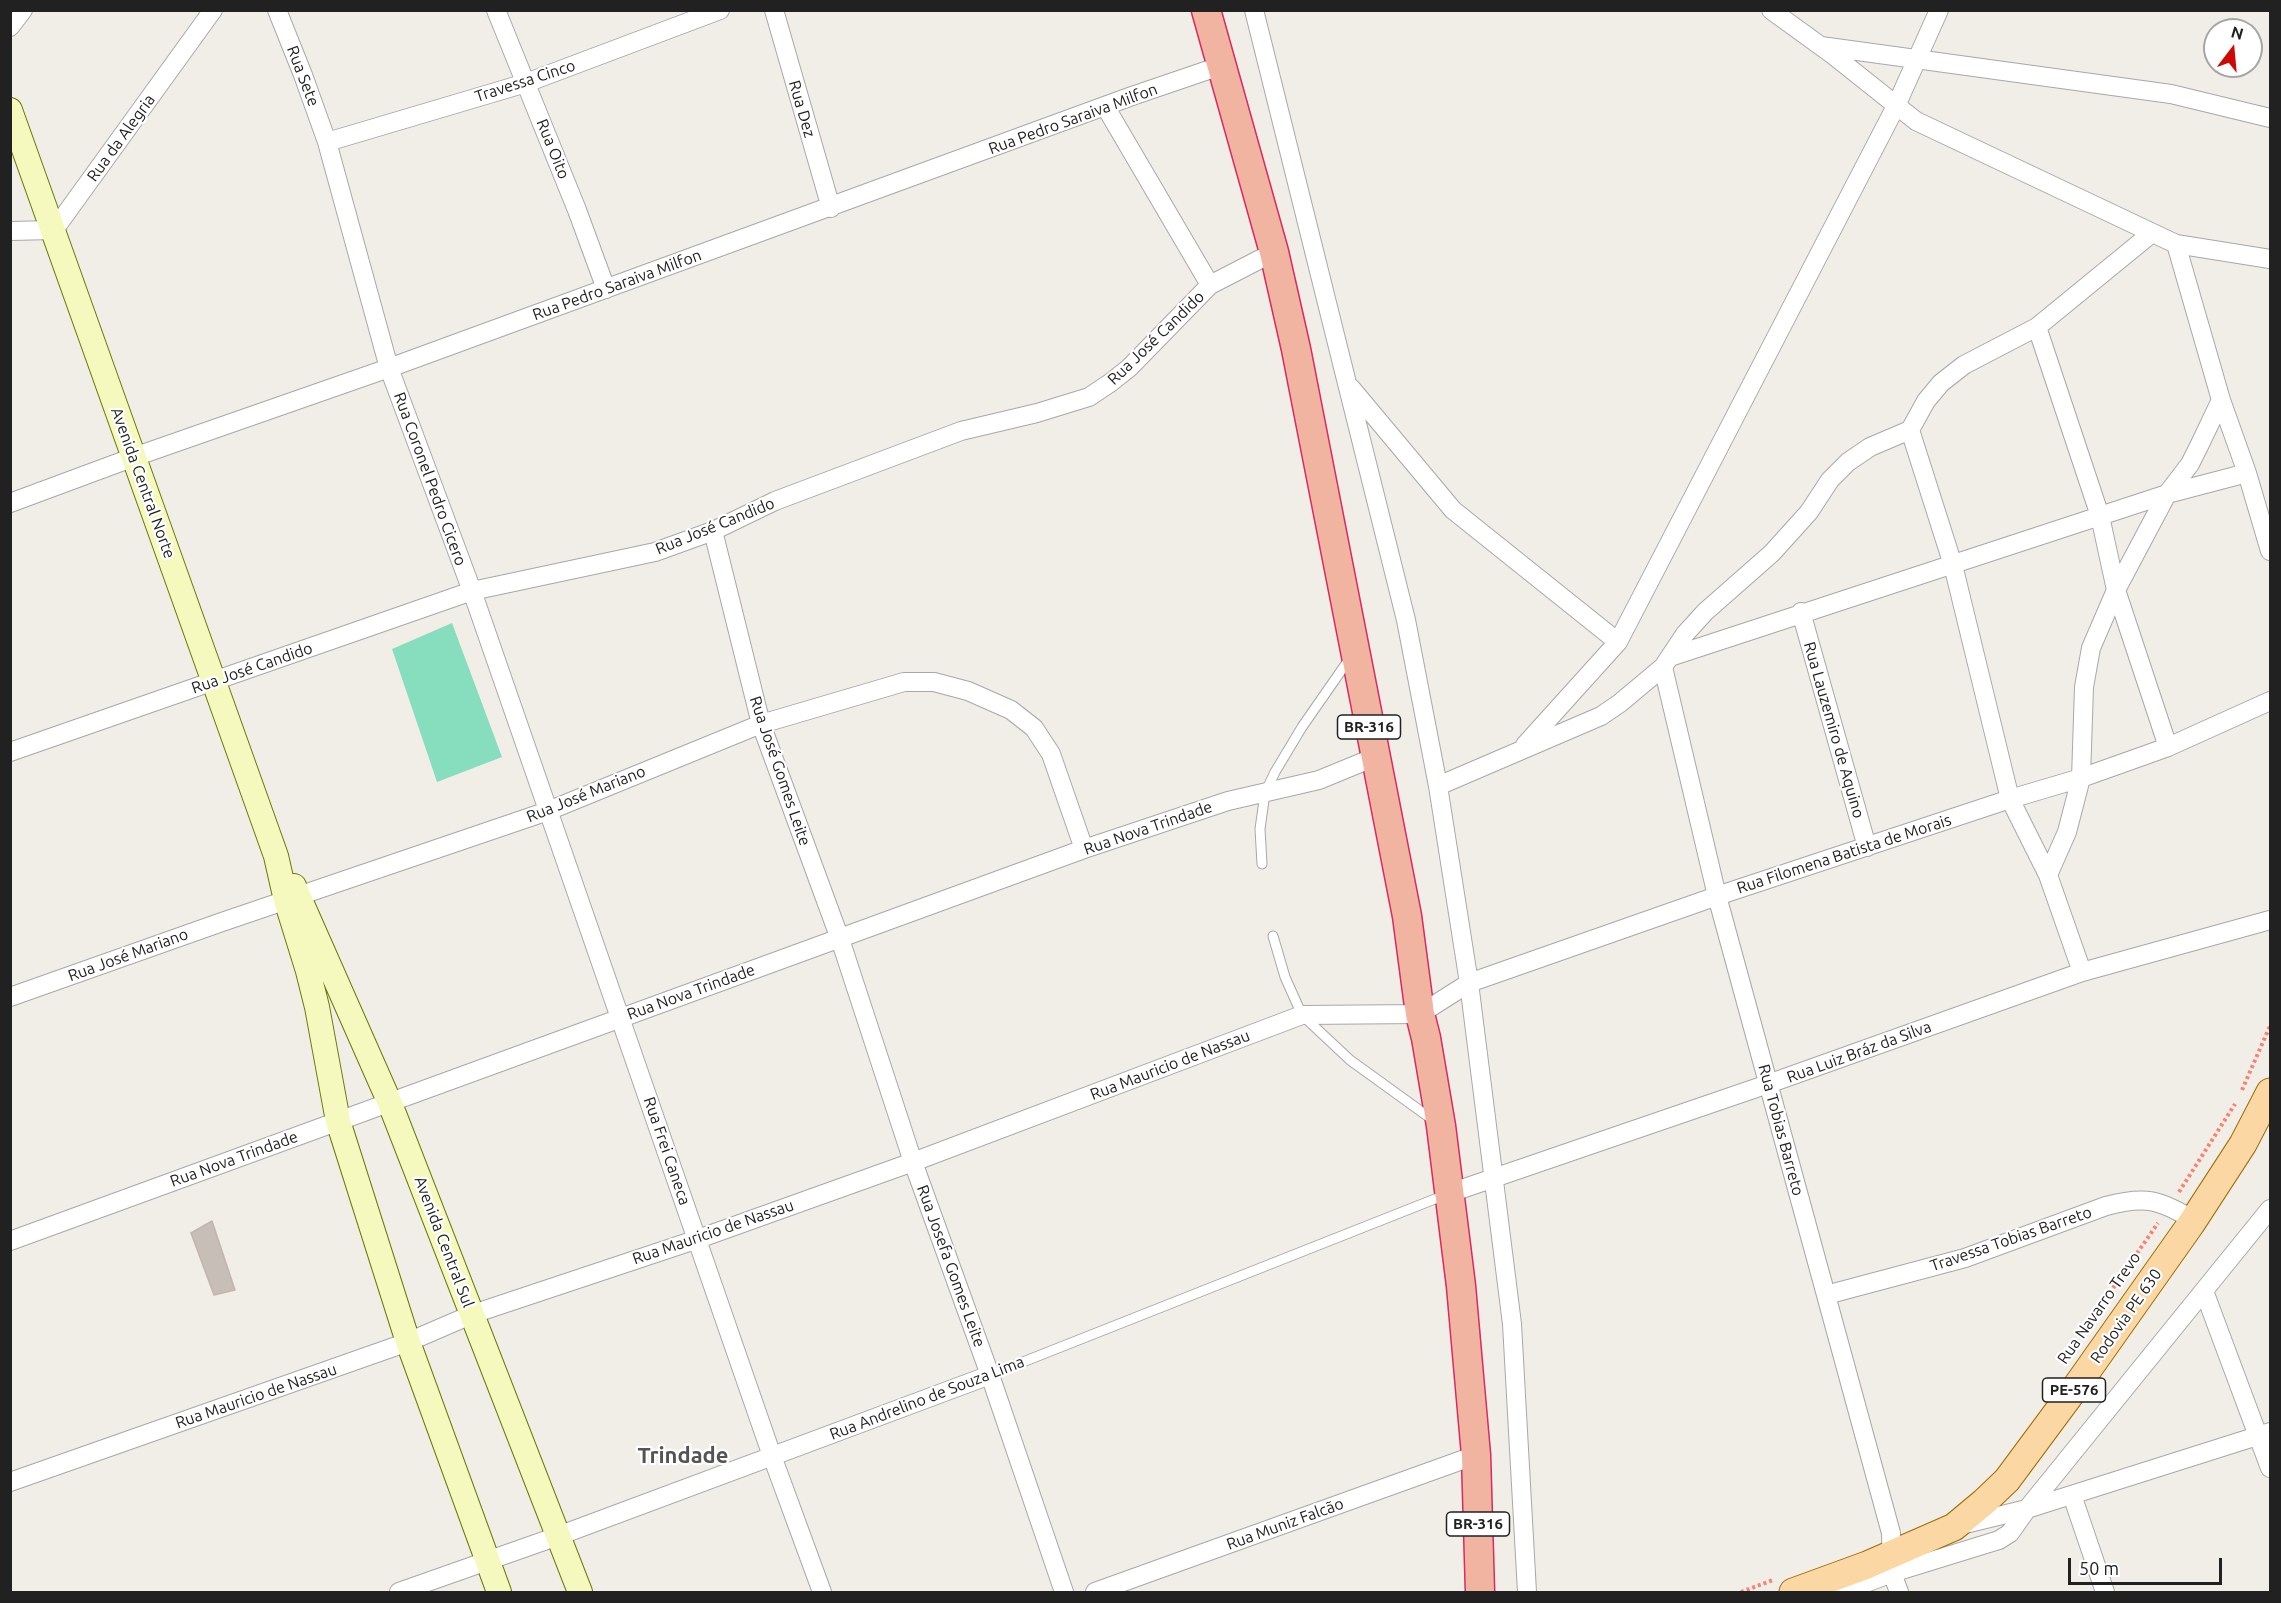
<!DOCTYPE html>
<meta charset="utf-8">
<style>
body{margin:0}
#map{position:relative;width:2281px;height:1603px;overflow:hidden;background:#f1eee8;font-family:Ubuntu,sans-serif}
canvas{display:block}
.frame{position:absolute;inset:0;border:12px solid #212121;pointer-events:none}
.north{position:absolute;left:2203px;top:18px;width:60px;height:60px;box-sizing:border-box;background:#fff;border:2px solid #a6a6a6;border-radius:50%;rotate:16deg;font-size:16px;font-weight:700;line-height:24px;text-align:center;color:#212121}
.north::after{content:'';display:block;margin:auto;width:21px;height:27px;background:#cf0803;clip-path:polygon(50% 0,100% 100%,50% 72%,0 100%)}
.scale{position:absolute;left:2068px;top:1558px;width:154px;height:27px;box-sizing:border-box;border:3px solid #212121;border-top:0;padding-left:8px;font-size:18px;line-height:21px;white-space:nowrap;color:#212121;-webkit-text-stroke:4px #fff;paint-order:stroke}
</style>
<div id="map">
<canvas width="2281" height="1603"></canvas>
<div class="frame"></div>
<div class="north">N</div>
<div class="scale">50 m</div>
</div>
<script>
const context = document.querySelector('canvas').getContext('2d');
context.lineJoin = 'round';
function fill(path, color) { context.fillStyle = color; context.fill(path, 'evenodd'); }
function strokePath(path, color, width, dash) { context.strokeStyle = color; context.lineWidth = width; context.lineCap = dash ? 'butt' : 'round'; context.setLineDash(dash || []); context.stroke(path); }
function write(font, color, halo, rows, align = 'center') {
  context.font = font + ' Ubuntu,sans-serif'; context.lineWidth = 4.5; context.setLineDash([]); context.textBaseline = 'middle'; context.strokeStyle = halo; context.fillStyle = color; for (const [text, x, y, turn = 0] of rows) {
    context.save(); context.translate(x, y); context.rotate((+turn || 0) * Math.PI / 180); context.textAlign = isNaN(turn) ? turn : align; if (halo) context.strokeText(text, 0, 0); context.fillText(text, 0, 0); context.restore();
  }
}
fill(new Path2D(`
 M 452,623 L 502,757 L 437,782 L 392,649 Z`), '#87debf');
const building = new Path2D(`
 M 212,1221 L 235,1290 L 214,1295 L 191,1233 Z`);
fill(building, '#c6beb7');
strokePath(building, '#c3b5aa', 1.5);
const service = new Path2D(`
 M 1262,864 L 1260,829 L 1265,793 L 1275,772 L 1302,727 L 1350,658
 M 1273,936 L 1285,977 L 1302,1015 L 1350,1060 L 1433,1120
 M 990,1375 L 1445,1195`);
const minor = new Path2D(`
 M 277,10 L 303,75 L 327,142 L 389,368 L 472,591 L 772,1456 L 822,1592
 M 496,10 L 577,210 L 606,289
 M 774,10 L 831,208
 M 1254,10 L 1406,620 L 1438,786 L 1469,983 L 1512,1324 L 1527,1592
 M 1771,10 L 1833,55 L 1916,121 L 2176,244 L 2270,259
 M 10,27 L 23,10
 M 1821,46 L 2171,94 L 2270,118
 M 1105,106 L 1210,285
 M 327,142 L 526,83 L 720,10
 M 10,231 L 54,230 L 213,10
 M 2176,244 L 2221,400 L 2247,473 L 2270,551
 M 2037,327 L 2100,516 L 2116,590 L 2168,747
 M 1351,388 L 1453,510 L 1618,642
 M 1910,430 L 1953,565 L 2010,799 L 2048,875
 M 10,503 L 134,457 L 389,368 L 1132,96 L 1223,65
 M 713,531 L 761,724 L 840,939 L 913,1162 L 990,1375 L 1064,1592
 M 1801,612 L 1867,847
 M 1670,657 L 2167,494 L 2247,473
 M 1663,667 L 1717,896 L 1891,1533 L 1892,1573 L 1899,1592
 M 1525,745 L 1618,642 L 1896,106 L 1939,10
 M 10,752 L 472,591 L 655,552 L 713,531 L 775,501 L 961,431 L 1037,413 L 1089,397 L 1110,383 L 1129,368 L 1210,285 L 1274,252
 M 1438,786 L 1601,716 L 1620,703 L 1663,667 L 1685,634 L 1705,612 L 1772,553 L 1809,512 L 1830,480 L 1848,462 L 1870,447 L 1910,430 L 1926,401 L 1941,383 L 1964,365 L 2037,327 L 2152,233
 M 2082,972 L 2048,875 L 2067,832 L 2081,778 L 2084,687 L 2091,648 L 2116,590 L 2167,494 L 2190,464 L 2200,444 L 2221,400
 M 10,997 L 222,922 L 548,811 L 761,724 L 904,682 L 934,682 L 968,691 L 1011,710 L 1034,728 L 1051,754 L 1084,849
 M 1450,1193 L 1768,1084 L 2082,972 L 2270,920
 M 10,1241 L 1084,849 L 1228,801 L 1319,780 L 1375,757
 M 2204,1291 L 2270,1468
 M 1826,1295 L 1965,1258 L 2106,1206 C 2147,1195 2158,1200 2194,1220
 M 10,1482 L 408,1342 L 473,1314 L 698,1239 L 913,1162 L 1302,1015 L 1420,1014 L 1469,983 L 1717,896 L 2010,799 L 2081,778 L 2168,747 L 2270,701
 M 2072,1495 L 2105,1592
 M 1961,1525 L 2027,1509 L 2270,1432
 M 399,1592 L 558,1536 L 990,1375
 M 1095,1592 L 1476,1455
 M 1842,1592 L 1892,1573 L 1999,1540 L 2010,1533 L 2027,1509 L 2270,1209`);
const secondary = new Path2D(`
 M 10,110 L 276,856 L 286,900 L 308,971 L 317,1007 L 338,1121 L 408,1342 L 499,1592
 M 294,886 L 389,1101 L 580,1592`);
const primary = new Path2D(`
 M 1793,1592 L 1867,1565 L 1954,1527 L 1984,1502 L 2007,1480 L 2073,1391 L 2191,1224 L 2243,1144 L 2270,1092`);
const trunk = new Path2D(`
 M 1206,10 L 1274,252 L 1296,349 L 1407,916 L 1420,1014 L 1426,1038 L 1441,1126 L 1461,1286 L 1476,1455 L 1480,1592`);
strokePath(service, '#a8a8a8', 11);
strokePath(minor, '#a8a8a8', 20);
strokePath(secondary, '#6a7906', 26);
strokePath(primary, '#9c6d02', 29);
strokePath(trunk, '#d92a62', 31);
strokePath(new Path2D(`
 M 2242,1090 L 2270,1026
 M 2179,1192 L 2235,1104
 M 2062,1362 L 2158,1223
 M 1741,1592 L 1773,1580`), '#f88371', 4, [3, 3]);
strokePath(service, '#fff', 9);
strokePath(minor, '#fff', 18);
strokePath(secondary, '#f5f9be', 24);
strokePath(primary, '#fbd7a3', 27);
strokePath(trunk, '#f1b4a1', 28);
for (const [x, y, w] of [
 [1369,727,63],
 [2074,1390,63],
 [1478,1524,63]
]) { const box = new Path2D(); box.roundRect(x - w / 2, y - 12, w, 24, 4.5); context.fillStyle = '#fff'; context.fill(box); strokePath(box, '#212121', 1.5); }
write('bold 15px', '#212121', null, [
 ["BR-316",1369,727],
 ["PE-576",2074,1390],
 ["BR-316",1478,1524]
]);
write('16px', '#212121', '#fff', [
 ["Rua Sete",303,76,69],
 ["Travessa Cinco",525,81,-18],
 ["Rua Dez",802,109,74],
 ["Rua Pedro Saraiva Milfon",1073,119,-20],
 ["Rua da Alegria",121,138,-54],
 ["Rua Oito",553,149,68],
 ["Rua Pedro Saraiva Milfon",617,285,-20],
 ["Rua José Candido",1156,338,-44],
 ["Rua Coronel Pedro Cicero",430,479,70],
 ["Avenida Central Norte",143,483,70],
 ["Rua José Candido",715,526,-22],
 ["Rua José Candido",252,668,-19],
 ["Rua Lauzemiro de Aquino",1834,730,74],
 ["Rua José Gomes Leite",780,771,71],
 ["Rua José Mariano",586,794,-22],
 ["Rua Nova Trindade",1148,828,-19],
 ["Rua Filomena Batista de Morais",1844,854,-18],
 ["Rua José Mariano",128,955,-20],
 ["Rua Nova Trindade",691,992,-20],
 ["Rua Luiz Bráz da Silva",1859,1052,-20],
 ["Rua Mauricio de Nassau",1170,1065,-21],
 ["Rua Tobias Barreto",1781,1130,75],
 ["Rua Frei Caneca",667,1151,71],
 ["Rua Nova Trindade",234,1159,-20],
 ["Rua Mauricio de Nassau",713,1232,-19],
 ["Travessa Tobias Barreto",2011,1239,-19],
 ["Avenida Central Sul",444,1242,69],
 ["Rua Josefa Gomes Leite",951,1266,70],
 ["Rua Navarro Trevo",2099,1308,-55],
 ["Rodovia PE 630",2126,1316,-55],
 ["Rua Mauricio de Nassau",256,1396,-19],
 ["Rua Andrelino de Souza Lima",927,1398,-21],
 ["Rua Muniz Falcão",1285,1524,-20]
]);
write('bold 22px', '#545454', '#fff', [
 ["Trindade",683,1456]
]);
</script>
